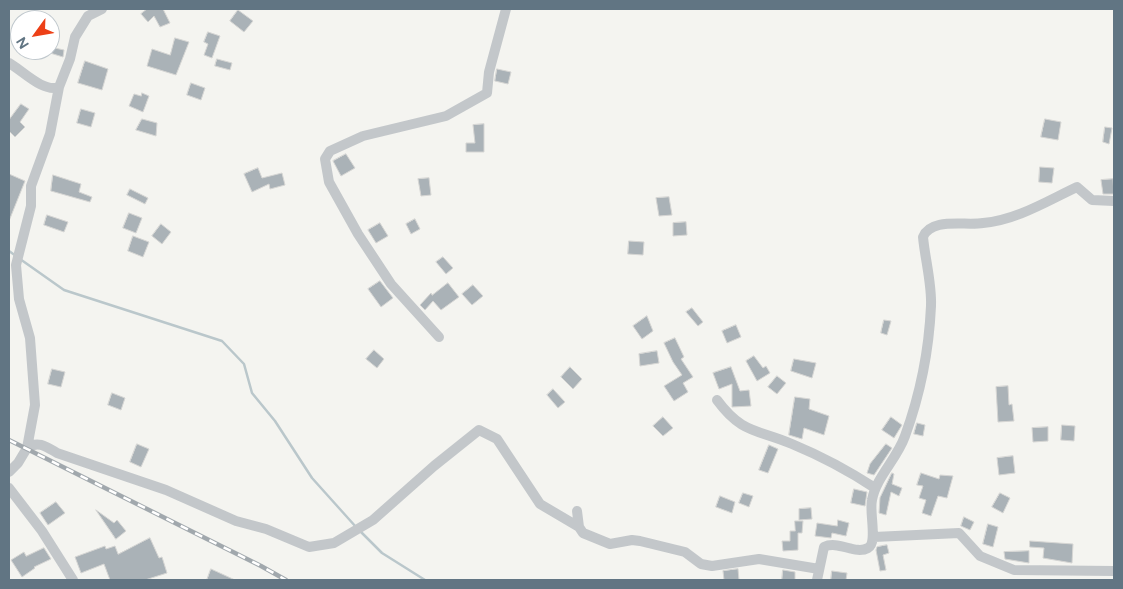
<!DOCTYPE html>
<style>
body{margin:0}
#map{position:relative;width:1123px;height:589px;overflow:hidden;background:#f4f4f0;font-family:Figtree,sans-serif}
canvas{display:block}
.frame{position:absolute;inset:0;border:10px solid #617583;pointer-events:none}
.north{position:absolute;left:10px;top:10px;width:50px;height:50px;box-sizing:border-box;background:#fff;border:1px solid #c0c8cd;border-radius:50%;rotate:238deg;font-size:14px;font-weight:700;line-height:20px;text-align:center;color:#617583}
.north::after{content:'';display:block;margin:auto;width:18px;height:22px;background:#ed4017;clip-path:polygon(50% 0,100% 100%,50% 72%,0 100%)}
</style>
<div id="map">
<canvas width="1123" height="589"></canvas>
<div class="frame"></div>
<div class="north">N</div>
</div>
<script>
const context = document.querySelector('canvas').getContext('2d');
context.lineJoin = 'round';
function strokePath(path, color, width, dash) { context.strokeStyle = color; context.lineWidth = width; context.lineCap = dash ? 'butt' : 'round'; context.setLineDash(dash || []); context.stroke(path); }
function fill(path, color) { context.fillStyle = color; context.fill(path, 'evenodd'); }
strokePath(new Path2D(`
 M 9,251 L 16,256
 M 20,259 L 64,290 L 222,341 L 244,364 L 252,393 L 275,421 L 312,478 L 356,527
 M 360,531 L 382,553 L 425,580`), '#bac7cb', 2.5);
const building = new Path2D(`
 M 147,9 L 163,9 L 170,23 L 160,27 L 154,16 L 148,22 L 141,14 Z
 M 238,10 L 253,21 L 244,32 L 230,21 Z
 M 208,32 L 220,36 L 212,58 L 204,55 L 208,44 L 204,42 Z
 M 175,38 L 189,42 L 176,75 L 147,66 L 152,49 L 170,55 Z
 M 50,47 L 64,50 L 63,57 L 50,53 Z
 M 217,59 L 232,63 L 230,70 L 215,66 Z
 M 85,61 L 108,69 L 102,90 L 78,83 Z
 M 497,69 L 511,72 L 508,84 L 495,81 Z
 M 191,83 L 205,88 L 201,100 L 187,95 Z
 M 142,93 L 149,96 L 143,112 L 129,106 L 134,94 L 141,96 Z
 M 21,104 L 29,109 L 20,122 L 25,127 L 15,137 L 9,131 L 9,120 Z
 M 81,109 L 95,113 L 91,127 L 77,123 Z
 M 142,119 L 157,123 L 156,136 L 136,130 Z
 M 1045,119 L 1061,122 L 1058,140 L 1041,137 Z
 M 484,124 L 484,152 L 466,152 L 466,143 L 475,143 L 473,125 Z
 M 1105,127 L 1112,128 L 1109,144 L 1103,142 Z
 M 346,154 L 355,168 L 341,176 L 333,161 Z
 M 1040,167 L 1054,168 L 1052,183 L 1039,182 Z
 M 258,168 L 262,178 L 282,173 L 285,185 L 270,189 L 269,184 L 252,192 L 244,174 Z
 M 9,174 L 25,181 L 9,221 Z
 M 53,175 L 81,184 L 79,192 L 92,197 L 90,202 L 51,191 Z
 M 429,178 L 431,195 L 421,196 L 418,179 Z
 M 1113,179 L 1114,194 L 1103,194 L 1101,180 Z
 M 130,189 L 148,198 L 145,204 L 127,195 Z
 M 669,197 L 672,215 L 659,216 L 656,198 Z
 M 129,213 L 142,218 L 136,233 L 123,228 Z
 M 47,215 L 68,222 L 64,232 L 44,225 Z
 M 415,219 L 420,229 L 411,234 L 406,224 Z
 M 686,222 L 687,235 L 673,236 L 673,223 Z
 M 380,223 L 388,236 L 376,243 L 368,230 Z
 M 161,224 L 171,232 L 162,244 L 152,236 Z
 M 133,236 L 149,242 L 143,257 L 128,251 Z
 M 629,241 L 644,242 L 643,255 L 628,254 Z
 M 443,257 L 453,268 L 446,274 L 436,262 Z
 M 380,281 L 393,298 L 381,307 L 368,289 Z
 M 448,283 L 459,297 L 441,310 L 433,301 L 425,310 L 420,305 L 431,293 L 432,295 Z
 M 473,285 L 483,296 L 472,305 L 462,294 Z
 M 692,308 L 703,322 L 698,326 L 686,312 Z
 M 647,316 L 653,331 L 642,339 L 633,326 Z
 M 884,320 L 891,321 L 887,335 L 881,333 Z
 M 736,325 L 741,337 L 727,343 L 722,331 Z
 M 675,338 L 684,357 L 681,359 L 693,377 L 683,383 L 688,392 L 674,401 L 664,386 L 682,375 L 673,362 L 664,343 Z
 M 374,350 L 384,359 L 377,368 L 366,359 Z
 M 657,351 L 659,363 L 640,366 L 639,354 Z
 M 754,356 L 763,368 L 766,366 L 770,373 L 757,381 L 746,361 Z
 M 794,359 L 816,363 L 812,378 L 791,371 Z
 M 570,367 L 582,379 L 573,389 L 561,377 Z
 M 731,367 L 740,391 L 749,390 L 751,406 L 732,407 L 732,384 L 719,389 L 713,373 Z
 M 52,369 L 65,372 L 61,387 L 48,384 Z
 M 777,376 L 786,383 L 777,394 L 768,387 Z
 M 1008,386 L 1009,405 L 1012,404 L 1014,421 L 998,422 L 996,387 Z
 M 553,389 L 565,402 L 558,408 L 547,395 Z
 M 112,393 L 125,398 L 121,410 L 108,405 Z
 M 795,397 L 810,399 L 809,409 L 829,416 L 824,435 L 804,428 L 802,439 L 789,435 Z
 M 663,417 L 673,428 L 663,436 L 653,426 Z
 M 891,417 L 902,425 L 894,438 L 882,430 Z
 M 917,423 L 925,425 L 923,436 L 914,434 Z
 M 1062,425 L 1075,426 L 1074,441 L 1061,440 Z
 M 1048,427 L 1048,441 L 1033,442 L 1032,428 Z
 M 137,444 L 149,449 L 141,467 L 130,462 Z
 M 886,444 L 892,448 L 874,475 L 867,473 L 870,464 Z
 M 769,445 L 778,449 L 768,473 L 759,470 Z
 M 1013,456 L 1015,473 L 999,475 L 997,458 Z
 M 892,473 L 894,474 L 892,484 L 902,488 L 899,496 L 891,492 L 886,515 L 879,513 L 880,498 Z
 M 921,473 L 939,479 L 940,475 L 953,476 L 947,498 L 938,496 L 931,516 L 922,513 L 926,500 L 919,498 L 923,486 L 917,485 Z
 M 854,489 L 867,492 L 865,506 L 851,503 Z
 M 743,493 L 753,496 L 749,507 L 739,503 Z
 M 1000,493 L 1010,498 L 1003,513 L 992,507 Z
 M 720,496 L 735,502 L 732,513 L 716,507 Z
 M 56,502 L 65,513 L 48,525 L 40,513 Z
 M 811,508 L 812,519 L 799,520 L 799,509 Z
 M 96,510 L 114,523 L 117,520 L 126,531 L 116,539 Z
 M 964,517 L 974,522 L 970,530 L 961,526 Z
 M 838,520 L 849,523 L 846,536 L 832,533 L 831,538 L 815,536 L 817,523 L 837,526 Z
 M 795,521 L 803,521 L 802,533 L 798,533 L 798,550 L 783,551 L 782,541 L 790,541 L 790,531 L 795,531 Z
 M 988,524 L 998,527 L 993,547 L 983,544 Z
 M 150,538 L 159,558 L 162,557 L 167,573 L 145,580 L 110,580 L 104,564 L 81,573 L 75,557 L 105,546 L 106,549 L 115,546 L 118,554 Z
 M 1030,541 L 1073,544 L 1072,563 L 1043,558 L 1044,548 L 1030,547 Z
 M 887,545 L 889,553 L 883,555 L 886,570 L 880,571 L 876,550 L 877,547 Z
 M 44,548 L 51,559 L 34,567 L 35,568 L 22,577 L 11,560 L 24,552 L 26,556 Z
 M 1029,551 L 1029,563 L 1005,559 L 1004,552 Z
 M 211,569 L 235,580 L 207,580 Z
 M 738,569 L 739,580 L 724,580 L 723,571 Z
 M 783,570 L 795,572 L 795,580 L 782,580 Z
 M 832,571 L 847,573 L 846,580 L 831,580 Z`);
fill(building, '#aab2b7');
strokePath(building, '#d5d5d3', 1);
strokePath(new Path2D(`
 M 9,63 C 22,70 43,93 59,87
 M 439,337 L 391,284 L 358,234 L 329,182 L 325,159 L 330,151 L 363,136 L 446,116 L 487,93 L 489,72 L 506,9
 M 717,400 C 742,434 757,429 792,444 C 821,456 849,471 875,488
 M 27,448 C 38,440 47,447 57,453 L 166,490 L 236,521 L 266,529 L 309,547 L 334,543 L 373,520 L 434,466 L 479,430 L 497,439 L 540,504 L 579,527
 M 9,472 L 18,463 L 27,448 L 35,405 L 30,338 L 19,299 L 16,265 L 31,206 L 31,186 L 50,134 L 59,87 L 70,59 L 75,37 L 88,16 L 102,9
 M 9,488 L 42,531 L 73,580
 M 577,511 L 579,527 L 583,533 L 610,544 L 632,540 L 640,541 L 685,552 L 701,564 L 712,566 L 759,559 L 819,569
 M 874,537 L 959,533 L 980,556 L 1014,570 L 1114,571
 M 817,580 L 824,547 C 838,540 855,555 868,548 C 878,543 869,512 872,500 C 876,477 897,459 905,436 C 920,395 929,350 931,306 C 932,284 925,259 923,237 C 931,217 965,226 983,223 C 1017,220 1047,201 1077,187 L 1092,200 L 1114,201`), '#c3c7ca', 10);
const rail = new Path2D(`
 M 9,440 L 261,566 L 286,580`);
strokePath(rail, '#a1a8ad', 4.5);
strokePath(rail, '#fff', 2.5, [8]);
</script>
